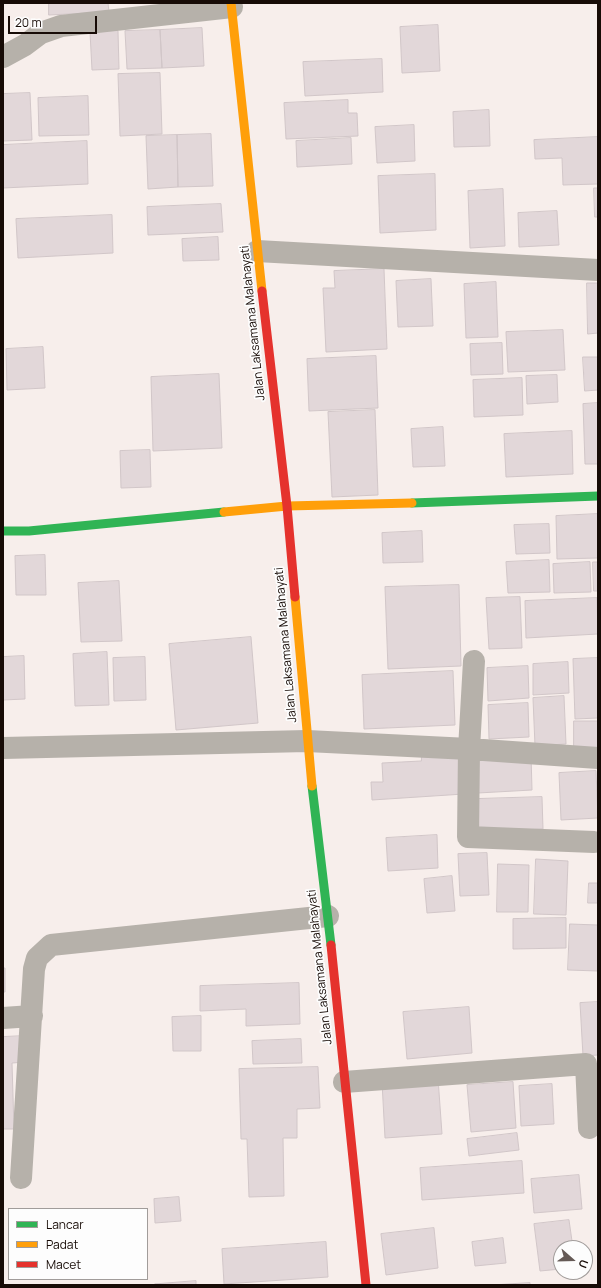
<!DOCTYPE html>
<style>
body{margin:0}
#map{position:relative;width:601px;height:1288px;overflow:hidden;background:#f7eeeb;font-family:Manrope,sans-serif}
canvas{display:block}
.frame{position:absolute;inset:0;border:4px solid #170b06;pointer-events:none}
.legend{position:absolute;left:8px;top:1208px;width:140px;height:72px;box-sizing:border-box;background:#fdfdfd;border:1px solid #a19c9a;margin:0;padding:5px 7px;list-style:none;font-size:12px;color:#170b06}
.legend li{display:flex;align-items:center;gap:8px;height:20px}
.legend b{width:20px;border:1px solid #a19c9a}
.north{position:absolute;left:553px;top:1240px;width:40px;height:40px;box-sizing:border-box;background:#fdfdfd;border:1px solid #a19c9a;border-radius:50%;rotate:110deg;font-size:11px;font-weight:700;line-height:16px;text-align:center;color:#170b06}
.north::after{content:'';display:block;margin:auto;width:14px;height:18px;background:#655a56;clip-path:polygon(50% 0,100% 100%,50% 72%,0 100%)}
.scale{position:absolute;left:8px;top:16px;width:89px;height:18px;box-sizing:border-box;border:2px solid #170b06;border-top:0;padding-left:5px;font-size:12px;line-height:14px;white-space:nowrap;color:#170b06;-webkit-text-stroke:3px #fdfdfd;paint-order:stroke}
</style>
<div id="map">
<canvas width="601" height="1288"></canvas>
<div class="frame"></div>
<ul class="legend">
<li><b style="height:5px;background:#30b455"></b>Lancar</li>
<li><b style="height:5px;background:#ff9f0a"></b>Padat</li>
<li><b style="height:5px;background:#e5322d"></b>Macet</li>
</ul>
<div class="north">U</div>
<div class="scale">20 m</div>
</div>
<script>
const context = document.querySelector('canvas').getContext('2d');
context.lineJoin = 'round';
function fill(path, color) { context.fillStyle = color; context.fill(path, 'evenodd'); }
function strokePath(path, color, width, dash) { context.strokeStyle = color; context.lineWidth = width; context.lineCap = dash ? 'butt' : 'round'; context.setLineDash(dash || []); context.stroke(path); }
function write(font, color, halo, rows, align = 'center') {
  context.font = font + ' Manrope,sans-serif'; context.lineWidth = 3.5; context.setLineDash([]); context.textBaseline = 'middle'; context.strokeStyle = halo; context.fillStyle = color; for (const [text, x, y, turn = 0] of rows) {
    context.save(); context.translate(x, y); context.rotate((+turn || 0) * Math.PI / 180); context.textAlign = isNaN(turn) ? turn : align; if (halo) context.strokeText(text, 0, 0); context.fillText(text, 0, 0); context.restore();
  }
}
const building = new Path2D(`
 M 49,3 L 108,3 L 109,12 L 49,15 Z
 M 438,25 L 440,71 L 402,73 L 400,27 Z
 M 202,28 L 204,66 L 162,68 L 160,30 Z
 M 160,30 L 162,68 L 127,69 L 125,31 Z
 M 118,31 L 119,69 L 92,70 L 90,32 Z
 M 382,59 L 383,92 L 305,96 L 303,62 Z
 M 160,73 L 162,134 L 120,136 L 118,74 Z
 M 30,93 L 32,140 L 3,141 L 3,94 Z
 M 88,96 L 89,135 L 39,136 L 38,98 Z
 M 348,100 L 348,113 L 357,113 L 358,136 L 286,139 L 284,103 Z
 M 489,110 L 490,146 L 454,147 L 453,112 Z
 M 414,125 L 415,161 L 377,163 L 375,127 Z
 M 211,134 L 213,186 L 178,187 L 177,135 Z
 M 177,135 L 178,187 L 148,189 L 146,136 Z
 M 598,137 L 598,184 L 563,185 L 562,158 L 535,159 L 534,140 Z
 M 351,138 L 352,164 L 297,167 L 296,141 Z
 M 87,141 L 88,184 L 3,188 L 3,145 Z
 M 435,174 L 436,230 L 380,233 L 378,176 Z
 M 594,188 L 598,188 L 598,217 L 595,217 Z
 M 503,189 L 505,246 L 470,248 L 468,191 Z
 M 221,204 L 223,232 L 148,235 L 147,207 Z
 M 557,211 L 559,245 L 519,247 L 518,213 Z
 M 112,215 L 113,253 L 18,258 L 16,219 Z
 M 218,237 L 219,260 L 183,261 L 182,239 Z
 M 384,269 L 387,349 L 326,352 L 323,288 L 335,288 L 334,271 Z
 M 431,279 L 433,326 L 398,327 L 396,281 Z
 M 496,282 L 498,337 L 466,338 L 464,284 Z
 M 587,283 L 598,283 L 598,333 L 588,334 Z
 M 563,330 L 565,370 L 508,372 L 506,332 Z
 M 502,343 L 503,374 L 471,375 L 470,344 Z
 M 43,347 L 45,388 L 7,390 L 6,349 Z
 M 376,356 L 378,408 L 309,411 L 307,359 Z
 M 583,357 L 598,357 L 598,390 L 585,391 Z
 M 219,374 L 222,448 L 153,451 L 151,377 Z
 M 557,375 L 558,402 L 527,404 L 526,376 Z
 M 522,378 L 523,415 L 474,417 L 473,380 Z
 M 598,403 L 598,464 L 585,464 L 583,404 Z
 M 375,410 L 378,495 L 332,497 L 328,412 Z
 M 443,427 L 445,466 L 413,467 L 411,429 Z
 M 572,431 L 573,474 L 506,477 L 504,434 Z
 M 150,450 L 151,487 L 121,488 L 120,451 Z
 M 598,514 L 598,558 L 557,559 L 556,516 Z
 M 549,524 L 550,553 L 516,554 L 514,525 Z
 M 422,531 L 423,562 L 383,563 L 382,533 Z
 M 45,555 L 46,595 L 16,595 L 15,556 Z
 M 549,560 L 550,592 L 508,593 L 506,562 Z
 M 590,562 L 591,592 L 554,593 L 553,564 Z
 M 593,562 L 598,562 L 598,591 L 594,591 Z
 M 119,581 L 122,641 L 81,642 L 78,583 Z
 M 459,585 L 461,666 L 388,669 L 385,587 Z
 M 520,597 L 522,648 L 489,649 L 486,598 Z
 M 597,598 L 598,634 L 526,638 L 525,601 Z
 M 251,637 L 258,723 L 176,730 L 169,644 Z
 M 107,652 L 109,705 L 75,706 L 73,654 Z
 M 24,656 L 25,699 L 3,700 L 3,657 Z
 M 145,657 L 146,700 L 114,701 L 113,658 Z
 M 598,658 L 598,718 L 575,719 L 573,659 Z
 M 568,662 L 569,693 L 533,695 L 533,664 Z
 M 528,666 L 529,698 L 488,701 L 487,668 Z
 M 453,671 L 455,725 L 364,729 L 362,675 Z
 M 564,696 L 566,744 L 535,746 L 533,698 Z
 M 528,703 L 529,737 L 489,739 L 488,705 Z
 M 574,721 L 598,721 L 598,754 L 574,754 Z
 M 422,750 L 460,755 L 464,794 L 372,800 L 371,782 L 383,782 L 382,763 L 421,761 Z
 M 531,754 L 532,790 L 478,793 L 477,756 Z
 M 596,771 L 598,818 L 561,820 L 559,773 Z
 M 542,797 L 543,829 L 479,832 L 477,799 Z
 M 437,835 L 438,868 L 388,871 L 386,838 Z
 M 487,853 L 489,895 L 460,896 L 458,854 Z
 M 536,859 L 568,861 L 566,915 L 534,914 Z
 M 498,864 L 529,865 L 528,912 L 497,912 Z
 M 452,876 L 455,911 L 427,913 L 424,879 Z
 M 589,883 L 598,883 L 598,903 L 588,903 Z
 M 566,918 L 566,948 L 513,949 L 513,919 Z
 M 570,924 L 598,925 L 598,971 L 568,970 Z
 M 3,968 L 5,968 L 5,992 L 3,992 Z
 M 299,983 L 300,1024 L 246,1026 L 246,1009 L 200,1011 L 200,986 Z
 M 598,1002 L 598,1055 L 583,1056 L 580,1003 Z
 M 469,1007 L 472,1053 L 407,1059 L 403,1012 Z
 M 201,1016 L 201,1051 L 173,1051 L 172,1017 Z
 M 25,1036 L 26,1062 L 12,1063 L 14,1129 L 3,1129 L 3,1037 Z
 M 301,1039 L 302,1063 L 253,1064 L 252,1041 Z
 M 318,1067 L 320,1108 L 297,1109 L 297,1138 L 283,1138 L 284,1196 L 249,1197 L 247,1139 L 241,1139 L 239,1069 Z
 M 438,1078 L 442,1134 L 385,1138 L 382,1082 Z
 M 513,1082 L 516,1128 L 471,1132 L 467,1085 Z
 M 552,1084 L 554,1124 L 521,1126 L 519,1086 Z
 M 517,1133 L 519,1150 L 469,1156 L 467,1139 Z
 M 522,1161 L 524,1193 L 422,1200 L 420,1168 Z
 M 579,1175 L 582,1209 L 534,1213 L 531,1179 Z
 M 179,1197 L 181,1221 L 155,1223 L 154,1199 Z
 M 569,1220 L 573,1248 L 561,1248 L 561,1269 L 540,1271 L 534,1224 Z
 M 434,1228 L 438,1268 L 386,1275 L 381,1234 Z
 M 503,1238 L 506,1263 L 475,1266 L 472,1242 Z
 M 326,1242 L 328,1277 L 224,1284 L 222,1249 Z
 M 196,1281 L 196,1285 L 155,1284 Z
 M 530,1283 L 530,1285 L 492,1285 Z`);
fill(building, '#e2d7d9');
strokePath(building, '#d1c6c8', 1);
strokePath(new Path2D(`
 M 3,57 L 25,45 L 41,33 L 61,26 L 232,7
 M 257,251 L 598,270
 M 474,661 L 469,749 L 468,837 L 594,842
 M 3,748 L 307,741 L 469,749 L 598,758
 M 3,1018 L 32,1016
 M 586,1064 L 589,1128
 M 344,1082 L 586,1064 L 584,1068
 M 21,1178 L 34,969 L 37,958 L 51,945 L 328,916`), '#b6b1aa', 22);
strokePath(new Path2D(`
 M 412,503 L 598,496
 M 3,531 L 29,531 L 224,512
 M 312,786 L 331,945`), '#30b455', 9);
strokePath(new Path2D(`
 M 231,3 L 262,291
 M 224,512 L 287,506 L 412,503
 M 295,597 L 312,786`), '#ff9f0a', 9);
strokePath(new Path2D(`
 M 262,291 L 287,506 L 295,597
 M 331,945 L 366,1285`), '#e5322d', 9);
write('12px', '#170b06', '#fdfdfd', [
 ["Jalan Laksamana Malahayati",253,323,-96],
 ["Jalan Laksamana Malahayati",286,645,-95],
 ["Jalan Laksamana Malahayati",320,967,-96]
]);
</script>
